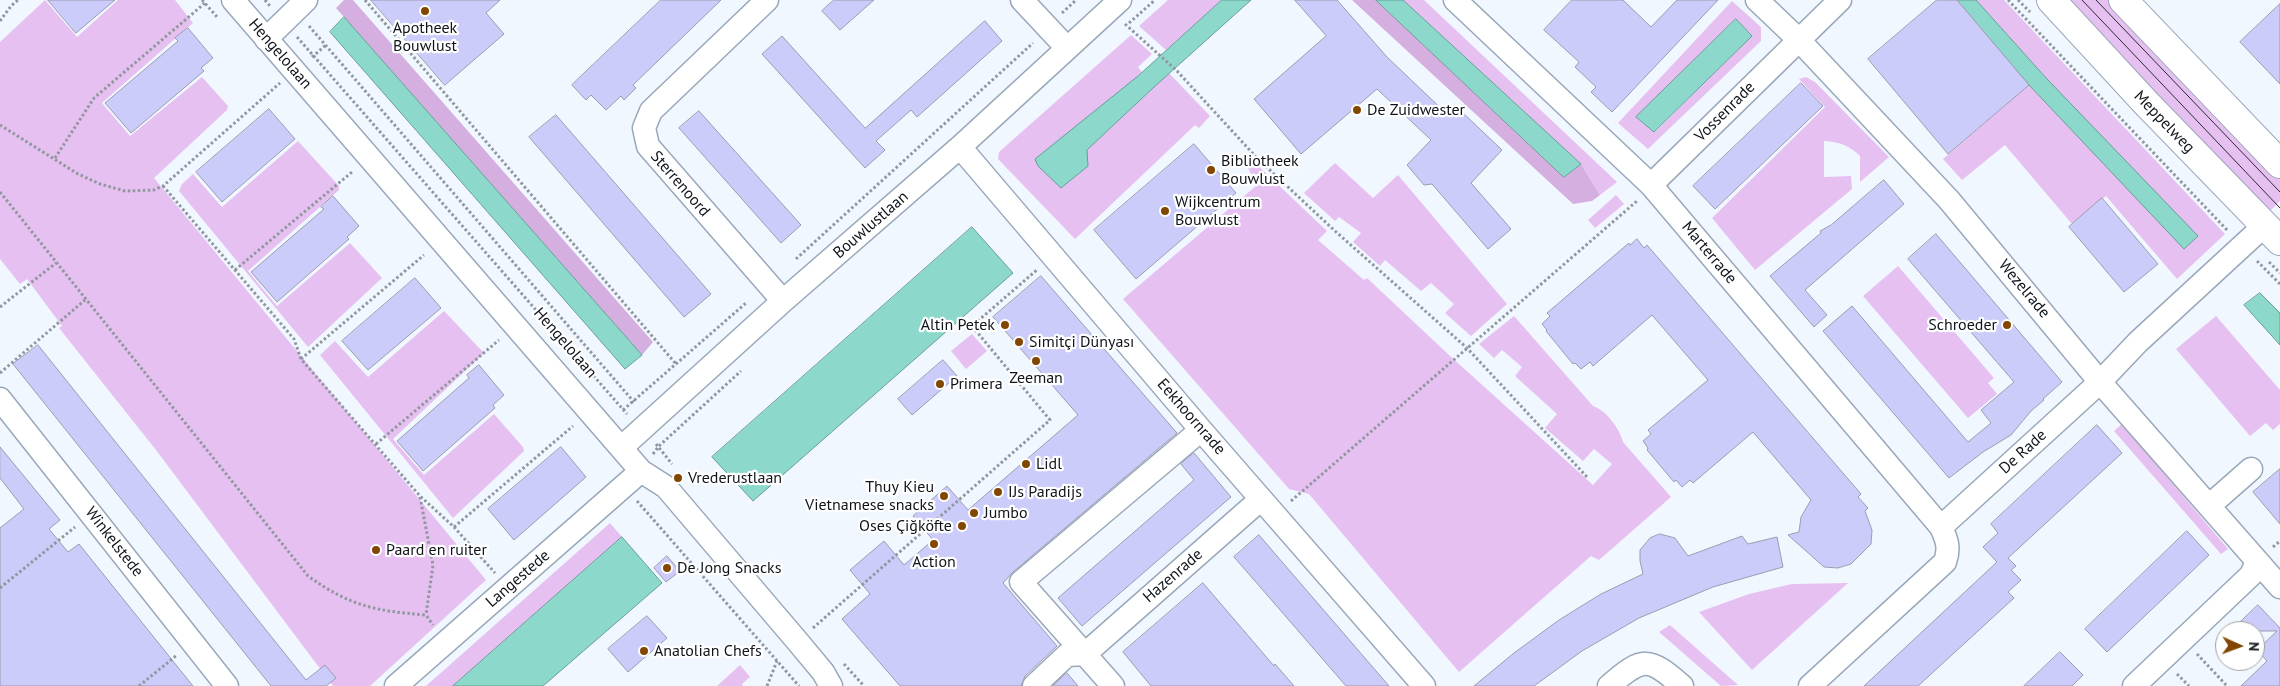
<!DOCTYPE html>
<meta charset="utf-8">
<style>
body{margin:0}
#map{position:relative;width:2280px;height:686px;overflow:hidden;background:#f1f7ff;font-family:"PT Sans",sans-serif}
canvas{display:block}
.north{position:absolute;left:2215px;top:621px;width:50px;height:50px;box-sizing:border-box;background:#fff;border:1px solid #9fa1a3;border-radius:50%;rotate:92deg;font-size:14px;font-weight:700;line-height:20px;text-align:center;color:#0f141a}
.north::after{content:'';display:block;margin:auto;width:18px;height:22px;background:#814600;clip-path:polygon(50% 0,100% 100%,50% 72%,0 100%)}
</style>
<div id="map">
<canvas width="2280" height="686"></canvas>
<div class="north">N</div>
</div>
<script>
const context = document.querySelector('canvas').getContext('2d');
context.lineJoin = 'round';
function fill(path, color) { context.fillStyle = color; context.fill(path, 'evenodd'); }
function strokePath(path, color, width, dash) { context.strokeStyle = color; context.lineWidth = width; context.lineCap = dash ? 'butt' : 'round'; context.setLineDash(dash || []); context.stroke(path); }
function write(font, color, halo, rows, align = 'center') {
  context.font = font + ' "PT Sans",sans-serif'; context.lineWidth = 4.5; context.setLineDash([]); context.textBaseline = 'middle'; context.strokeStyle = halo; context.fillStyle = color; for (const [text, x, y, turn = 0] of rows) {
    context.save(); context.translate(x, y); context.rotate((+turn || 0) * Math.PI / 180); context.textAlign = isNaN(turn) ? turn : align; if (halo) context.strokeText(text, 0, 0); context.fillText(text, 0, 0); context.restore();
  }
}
fill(new Path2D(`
 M 45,0 L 77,37 L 118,0 L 175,0 L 193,23 L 102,103 L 130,136 L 202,77 L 228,106 L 227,110 L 154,178 L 486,580 L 370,686 L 333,686 L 156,450 L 59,328 L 62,326 L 27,279 L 20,284 L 0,259 L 0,42 Z
 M 1168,0 L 1222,0 L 1166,50 L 1139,26 Z
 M 1403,0 L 1424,0 L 1617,182 L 1600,195 L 1581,164 Z
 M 1976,0 L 2004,0 L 2225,234 L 2177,279 L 2106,196 L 2072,224 L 2005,145 L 1962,180 L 1943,159 L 2029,85 L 2120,180 L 2047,79 Z
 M 2062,0 L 2114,0 L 2280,173 L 2280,201 L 2267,214 Z
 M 1732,1 L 1761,27 L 1761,41 L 1648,149 L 1618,123 ZM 1736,19 L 1752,36 L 1655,132 L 1637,118 Z
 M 1131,35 L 1152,54 L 1138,67 L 1142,72 L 1087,150 L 1169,73 L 1210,116 L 1199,128 L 1195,125 L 1075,239 L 998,159 L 999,152 Z
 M 1806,77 L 1815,82 L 1889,157 L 1860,182 L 1860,156 C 1849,145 1839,142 1824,141 L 1824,177 L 1851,176 L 1852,189 L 1755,270 L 1712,218 L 1825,107 L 1799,79 Z
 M 298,141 L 339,186 L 339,190 L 248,271 L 277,306 L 350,243 L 382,278 L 308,347 L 179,191 L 182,184 L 193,174 L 222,207 Z
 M 1252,160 L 1327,231 L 1318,240 L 1364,280 L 1367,278 L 1449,355 L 1593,485 L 1612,464 L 1594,449 L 1583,461 L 1545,428 L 1557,414 L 1515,376 L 1522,367 L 1502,350 L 1494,358 L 1479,344 L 1514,316 L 1593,406 C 1606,410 1620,429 1623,442 L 1671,497 L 1599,560 L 1591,556 L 1459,672 L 1309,494 L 1289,489 L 1123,299 L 1257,185 L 1247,166 Z
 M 1335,163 L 1373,198 L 1398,175 L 1507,304 L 1471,336 L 1445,313 L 1454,304 L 1431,283 L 1421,291 L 1385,260 L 1380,266 L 1353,242 L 1361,233 L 1339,217 L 1335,221 L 1304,193 Z
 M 1616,195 L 1624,204 L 1595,228 L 1588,220 Z
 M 1898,266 L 1994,378 L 1988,383 L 1997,394 L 1968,418 L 1863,296 Z
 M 444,311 L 483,352 L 483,354 L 393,439 L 424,475 L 494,414 L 523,447 L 524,451 L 453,518 L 320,355 L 335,341 L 368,377 Z
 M 2216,316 L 2280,390 L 2280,424 L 2273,430 L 2266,423 L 2250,436 L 2176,349 Z
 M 972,334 L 987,351 L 966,369 L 951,351 Z
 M 2122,424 L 2228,549 L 2221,554 L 2114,431 Z
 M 610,523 L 622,537 L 453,686 L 426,686 Z
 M 1848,583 L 1752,670 L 1699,612 L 1749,594 L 1792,584 Z
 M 1670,625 L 1738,685 L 1721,686 L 1659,632 Z
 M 740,665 L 750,677 L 742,684 L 743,686 L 717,686 Z`), '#e6c0f1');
fill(new Path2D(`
 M 344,0 L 353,0 L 653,342 L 642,355 L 336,8 Z
 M 1352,0 L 1376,0 L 1564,177 L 1581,164 L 1600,195 L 1592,201 L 1573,204 Z`), '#d5afe0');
const water = new Path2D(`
 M 1222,0 L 1251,0 L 1154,87 L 1087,150 L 1088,166 L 1061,188 L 1038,166 L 1035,159 L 1138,76 Z
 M 1376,0 L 1403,0 L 1581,164 L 1564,177 Z
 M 1957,0 L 1976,0 L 2047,79 L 2198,236 L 2184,249 L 2029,85 Z
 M 344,17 L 642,355 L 625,369 L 330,32 Z
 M 1736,19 L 1752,36 L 1654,132 L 1636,117 Z
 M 972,227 L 1013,273 L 753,501 L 712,457 Z
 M 2260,293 L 2280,313 L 2280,345 L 2244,305 Z
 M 622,537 L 662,583 L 543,686 L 453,686 Z`);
fill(water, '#8cd9cc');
strokePath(water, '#669e97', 1);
const building = new Path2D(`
 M 48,0 L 115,0 L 76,33 Z
 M 371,0 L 500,0 L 486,13 L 504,34 L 445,85 Z
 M 661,0 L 721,0 L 633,85 L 636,88 L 624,100 L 621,96 L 606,110 L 591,95 L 586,100 L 572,85 Z
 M 834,0 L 874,0 L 840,30 L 822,11 Z
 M 1295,0 L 1337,0 L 1387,57 L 1449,116 L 1454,110 L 1462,112 L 1502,150 L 1471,183 L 1511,229 L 1488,249 L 1432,184 L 1424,185 L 1407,165 L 1431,140 L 1377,89 L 1301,154 L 1254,99 L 1326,36 Z
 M 1572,0 L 1623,0 L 1651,27 L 1677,0 L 1718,0 L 1612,112 L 1591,92 L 1596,87 L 1575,67 L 1579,62 L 1544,30 Z
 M 1937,0 L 1957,0 L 2029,85 L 1948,154 L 1868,59 Z
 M 2280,4 L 2280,84 L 2240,42 Z
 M 985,21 L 1002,41 L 917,117 L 911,110 L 876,141 L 885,150 L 865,168 L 762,54 L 782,36 L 865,128 Z
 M 188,28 L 213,58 L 201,68 L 204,71 L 131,133 L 105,103 L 178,41 L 175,38 Z
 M 1801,83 L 1823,106 L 1715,209 L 1693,186 Z
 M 269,109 L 295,139 L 222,202 L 196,172 Z
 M 699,111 L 801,225 L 781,243 L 679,128 Z
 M 556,115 L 711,294 L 684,317 L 529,137 Z
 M 1194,144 L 1236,193 L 1136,279 L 1094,230 Z
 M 1884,180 L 1904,204 L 1805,290 L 1827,315 L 1814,327 L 1770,276 L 1821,233 L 1820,231 L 1831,225 Z
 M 333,196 L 359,226 L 347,237 L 349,239 L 277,302 L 251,272 L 324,209 L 321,207 Z
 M 2102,198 L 2158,264 L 2124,292 L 2069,227 Z
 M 1936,234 L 2062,382 L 2043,399 L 2044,400 L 2031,411 L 2011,435 L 1983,452 L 1949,478 L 1823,331 L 1852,306 L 1968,442 L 1991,423 L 1981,410 L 2014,382 L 1908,259 Z
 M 1637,239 L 1644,248 L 1647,245 L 1861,494 L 1858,497 L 1868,508 L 1865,511 L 1872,530 L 1871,544 L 1851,564 L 1838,568 L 1824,567 L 1788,535 L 1799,532 L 1801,517 L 1811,500 L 1753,432 L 1693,483 L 1690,480 L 1682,487 L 1676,480 L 1674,482 L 1647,450 L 1648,448 L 1643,441 L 1651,434 L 1648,430 L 1708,380 L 1652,315 L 1593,366 L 1590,362 L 1581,369 L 1575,363 L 1573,364 L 1546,331 L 1547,330 L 1542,324 L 1550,316 L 1547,313 L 1629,243 L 1630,245 Z
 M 1041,276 L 1177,433 L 1013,572 L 1003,583 L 1057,646 L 1025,676 L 1021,686 L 900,686 L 842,619 L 870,594 L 850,570 L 884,541 L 904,565 L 933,540 L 913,516 L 947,486 L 968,510 L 1078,415 L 993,317 Z
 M 415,278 L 441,308 L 368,370 L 342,341 Z
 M 38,345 L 306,680 L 325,665 L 336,678 L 326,686 L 271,686 L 13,364 Z
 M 943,360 L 957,376 L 912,415 L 898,399 Z
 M 479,365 L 504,395 L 493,405 L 495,408 L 423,471 L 397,441 L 469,378 L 467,375 Z
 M 2097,425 L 2122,453 L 2008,558 L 2016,566 L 2011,570 L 2021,580 L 2008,592 L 2014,598 L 1918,686 L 1864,686 L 1997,562 L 1983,547 L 1998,533 L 1991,524 Z
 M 0,447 L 60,520 L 49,529 L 68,552 L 79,544 L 193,686 L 0,686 L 0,528 L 24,509 L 0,478 Z
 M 561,447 L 586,477 L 514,540 L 488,509 Z
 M 1194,453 L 1231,497 L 1082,626 L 1058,598 L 1194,480 L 1181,464 Z
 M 2280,469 L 2280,524 L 2253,492 Z
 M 2187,531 L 2209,555 L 2107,652 L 2085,629 Z
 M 1660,534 L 1675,538 L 1688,556 L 1742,536 L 1748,544 L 1777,537 L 1783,567 L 1713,587 L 1639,618 L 1582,651 L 1534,686 L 1474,686 L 1514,653 L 1559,620 L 1601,594 L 1643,574 L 1640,561 L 1640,550 L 1650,538 Z
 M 1259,535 L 1283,563 L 1389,686 L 1346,686 L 1268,596 L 1234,557 Z
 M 667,556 L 680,571 L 666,582 L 654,568 Z
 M 1203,583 L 1274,666 L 1275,664 L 1294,686 L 1151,686 L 1123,652 Z
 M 2258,605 L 2280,628 L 2280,686 L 2241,686 L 2267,661 L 2257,650 L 2277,631 L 2231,631 Z
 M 647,616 L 667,638 L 628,672 L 608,649 Z
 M 2060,652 L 2083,675 L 2072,686 L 2024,686 Z
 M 1067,673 L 1078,686 L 1053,686 Z`);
fill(building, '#cbccf9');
strokePath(building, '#9b9cb1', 1);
const minor = new Path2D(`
 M 233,0 L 641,471 L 666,487 L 798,642 L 823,672 L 831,686
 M 767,0 L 651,111 L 644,128 L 648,146 L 783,301
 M 1022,0 L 1066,47
 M 1455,0 L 1651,185 L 1941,527
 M 1757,0 L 1798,39 L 1949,200 L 2100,382 L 2280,587
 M 266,39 L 306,0
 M 960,147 L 1201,430 L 1424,686
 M 1651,185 L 1840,0
 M 0,399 L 227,686
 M 621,448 L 783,301 L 960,147 L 1120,0
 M 2209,506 L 2251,469
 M 1085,654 L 1261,499
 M 396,686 L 641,471
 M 1034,686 L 1067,655 L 1085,654
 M 1113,686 L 1021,582 L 1201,430
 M 1609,686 C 1643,656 1649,657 1682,686
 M 1810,686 L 1945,562 C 1950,548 1947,540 1941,527 L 2100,382 L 2138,342 L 2265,225
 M 2134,686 L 2251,575 L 2257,561`);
const major = new Path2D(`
 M 2051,0 L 2146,103 L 2280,241
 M 2123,0 L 2280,164`);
strokePath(minor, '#99a8b9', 25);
strokePath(major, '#99a8b9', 30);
strokePath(new Path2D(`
 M 202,0 L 218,18
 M 265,0 L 270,6
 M 365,0 L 676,364
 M 2008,0 L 2228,231
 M 2018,0 L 2030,12
 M 1062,13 L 1076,0
 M 0,21 L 11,6 L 18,0
 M 1129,23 L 1155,0
 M 1125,24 L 1177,71 L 1257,158 L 1335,231 L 1467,348 L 1587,477
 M 309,26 L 634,402
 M 297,37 L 627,414
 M 312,57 L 326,45
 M 0,125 L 78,174 L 100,184 L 125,191 L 154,190 L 163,186 L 280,83
 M 55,158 L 94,98 L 205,3
 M 163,186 L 294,339 L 301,359 L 420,496 L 454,527 L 495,573
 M 0,192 L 308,576 C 350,606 375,611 426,615 L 433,625
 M 796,259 L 1033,43
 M 2257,261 L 2280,284
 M 2269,262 L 2280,273
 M 235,270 L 352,172
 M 0,307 L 56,263
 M 301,359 L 424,255
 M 0,373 L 85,300
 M 623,410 L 746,303
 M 376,444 L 499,340
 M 656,444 L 672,464
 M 653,454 L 659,446 L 741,371
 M 420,497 L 433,565 L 426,615
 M 637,501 L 799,686
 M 1291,501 L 1637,201
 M 454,527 L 573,426
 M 2273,547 L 2280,541
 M 0,588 L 75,527
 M 813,628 L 1050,420 L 972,326 L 1038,269
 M 2197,654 L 2227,686
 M 844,664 L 864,686
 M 2177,674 L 2189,686
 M 139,686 L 177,655
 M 767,686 L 777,661`), '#91979e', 3, [2.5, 2.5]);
strokePath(minor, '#fff', 22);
strokePath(major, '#fff', 28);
strokePath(new Path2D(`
 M 2082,0 L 2280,208
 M 2096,0 L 2280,192`), '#282d33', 1);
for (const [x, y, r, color] of [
 [425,11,5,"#814600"],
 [1357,110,5,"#814600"],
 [1211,170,5,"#814600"],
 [1165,211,5,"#814600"],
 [1005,325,5,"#814600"],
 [2007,325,5,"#814600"],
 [1019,342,5,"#814600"],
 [1036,361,5,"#814600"],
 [940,384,5,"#814600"],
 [1026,464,5,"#814600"],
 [678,478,5,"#814600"],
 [998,492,5,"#814600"],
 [944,496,5,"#814600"],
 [974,513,5,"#814600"],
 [962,526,5,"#814600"],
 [934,544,5,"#814600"],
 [376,550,5,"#814600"],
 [667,568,5,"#814600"],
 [644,651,5,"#814600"]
]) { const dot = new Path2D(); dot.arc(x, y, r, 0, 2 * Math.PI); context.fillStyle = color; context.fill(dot); strokePath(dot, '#fff', 2); }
write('16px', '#0f141a', '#fff', [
 ["Apotheek",425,28,"center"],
 ["Bouwlust",425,46,"center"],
 ["De Zuidwester",1367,110],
 ["Bibliotheek",1221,161],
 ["Bouwlust",1221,179],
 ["Wijkcentrum",1175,202],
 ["Bouwlust",1175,220],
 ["Altin Petek",995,325,"right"],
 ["Schroeder",1997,325,"right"],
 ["Simitçi Dünyası",1029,342],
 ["Zeeman",1036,378,"center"],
 ["Primera",950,384],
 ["Lidl",1036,464],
 ["Vrederustlaan",688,478],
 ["Thuy Kieu",934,487,"right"],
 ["Vietnamese snacks",934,505,"right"],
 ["IJs Paradijs",1008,492],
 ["Jumbo",984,513],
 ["Oses Çiğköfte",952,526,"right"],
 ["Paard en ruiter",386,550],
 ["Action",934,562,"center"],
 ["De Jong Snacks",677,568],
 ["Anatolian Chefs",654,651]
], 'left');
write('16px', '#0f141a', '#fff', [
 ["Hengelolaan",280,54,49],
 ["Vossenrade",1725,112,-45],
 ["Meppelweg",2164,122,46],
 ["Sterrenoord",680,184,49],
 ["Bouwlustlaan",871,225,-41],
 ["Marterrade",1709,253,50],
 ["Wezelrade",2024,289,50],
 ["Hengelolaan",565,343,49],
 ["Eekhoornrade",1191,417,49],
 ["De Rade",2023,452,-42],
 ["Winkelstede",114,542,52],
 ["Hazenrade",1173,576,-41],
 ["Langestede",518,579,-41]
]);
</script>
